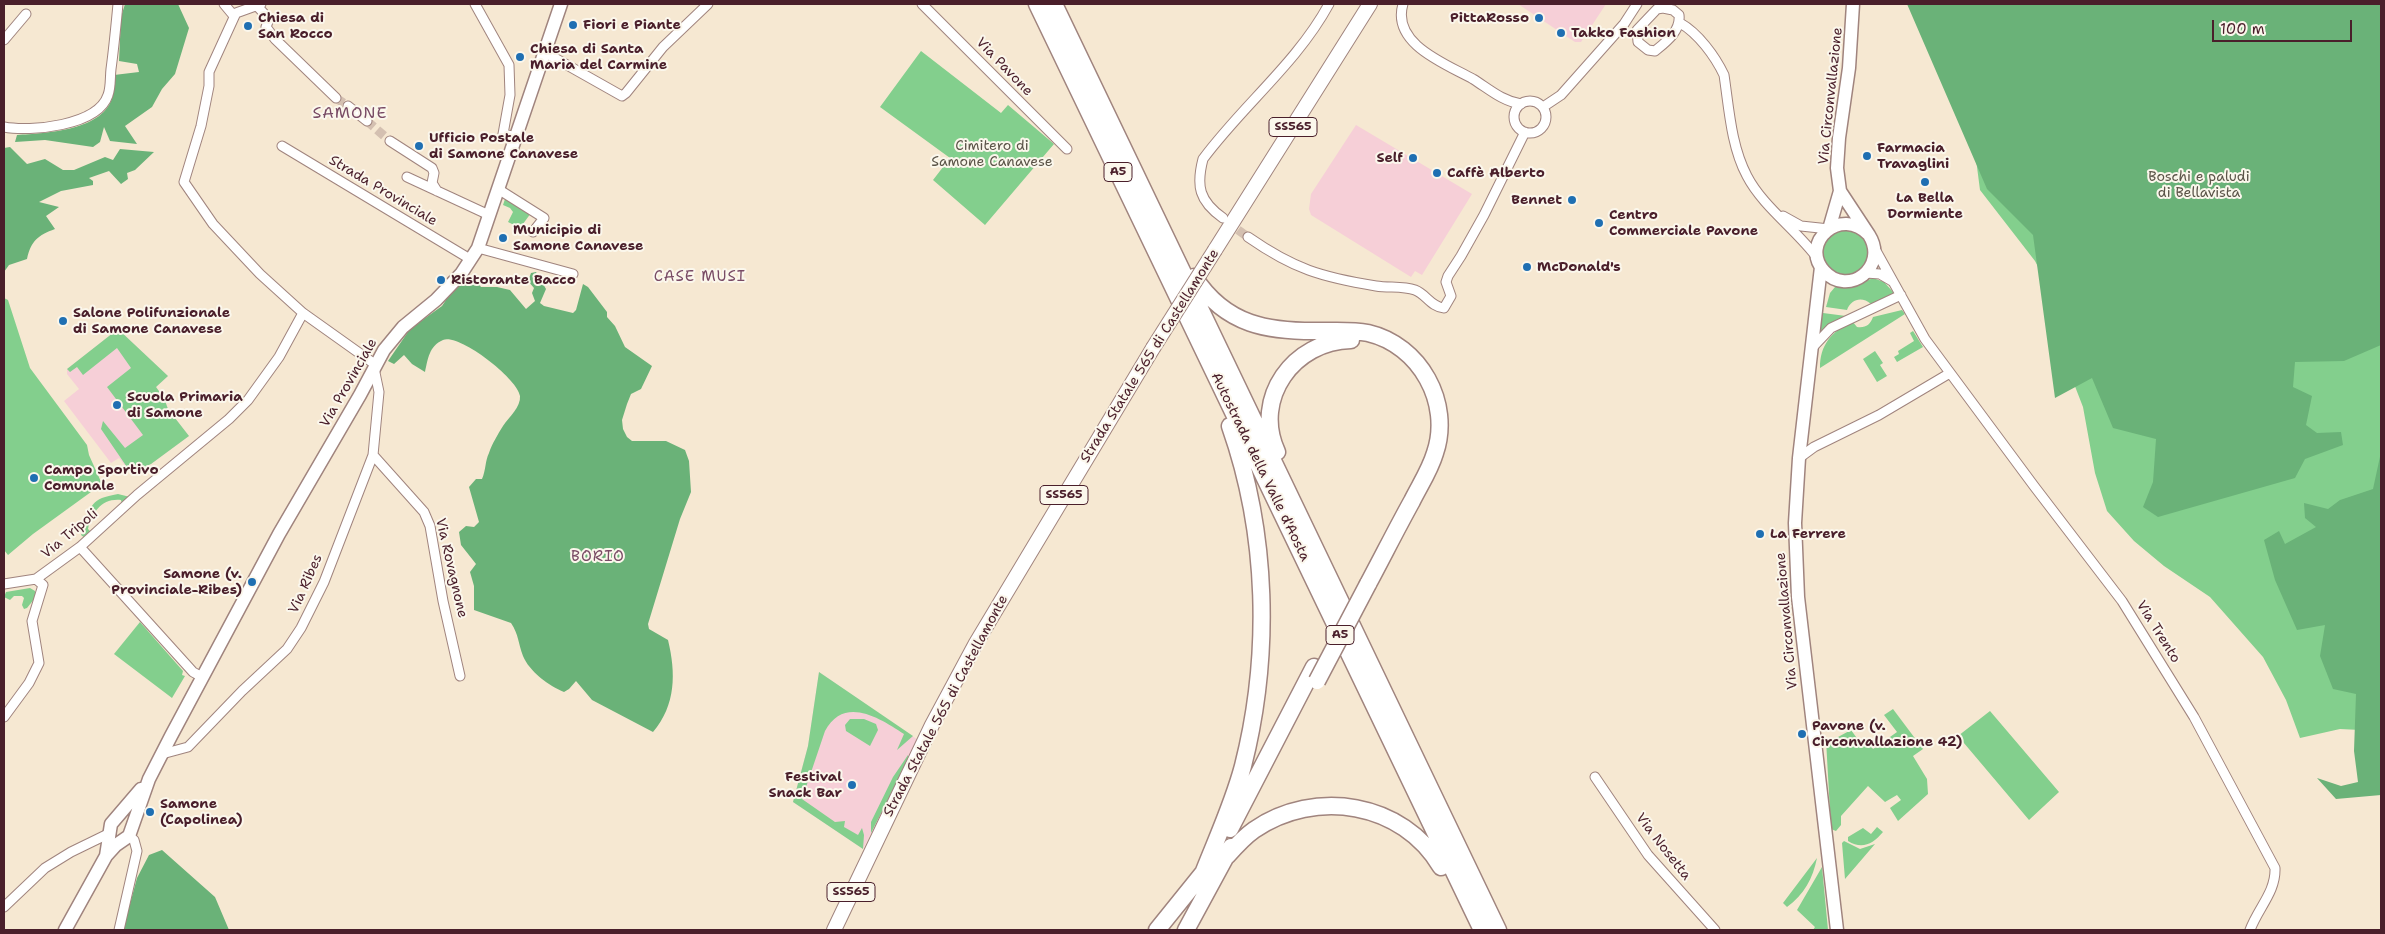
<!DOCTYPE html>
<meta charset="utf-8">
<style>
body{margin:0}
#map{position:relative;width:2385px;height:934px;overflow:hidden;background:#f6e8d2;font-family:"Shantell Sans",sans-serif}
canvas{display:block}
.frame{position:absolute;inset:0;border:5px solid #4a1f2b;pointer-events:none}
.scale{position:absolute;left:2212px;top:20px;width:140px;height:22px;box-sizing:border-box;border:2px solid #4a1f2b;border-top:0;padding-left:6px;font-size:15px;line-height:18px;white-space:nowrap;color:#4a1f2b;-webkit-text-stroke:4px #fbf7ec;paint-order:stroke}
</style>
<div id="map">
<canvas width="2385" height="934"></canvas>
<div class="frame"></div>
<div class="scale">100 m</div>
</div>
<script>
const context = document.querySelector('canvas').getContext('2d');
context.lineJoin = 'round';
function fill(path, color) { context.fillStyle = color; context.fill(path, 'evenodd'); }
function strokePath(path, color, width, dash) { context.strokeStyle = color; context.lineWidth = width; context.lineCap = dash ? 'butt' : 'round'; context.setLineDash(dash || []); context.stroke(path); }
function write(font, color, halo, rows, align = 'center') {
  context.font = font + ' "Shantell Sans",sans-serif'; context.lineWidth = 4; context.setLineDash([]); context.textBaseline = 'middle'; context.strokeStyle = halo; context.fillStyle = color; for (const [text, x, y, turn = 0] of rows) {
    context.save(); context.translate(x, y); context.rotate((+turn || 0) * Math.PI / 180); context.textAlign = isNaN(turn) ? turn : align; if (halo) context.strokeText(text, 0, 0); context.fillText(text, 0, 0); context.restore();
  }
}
fill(new Path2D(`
 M 1518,4 L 1606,4 L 1581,42 L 1575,42 Z
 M 1356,125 L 1472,194 L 1422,275 L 1415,271 L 1411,277 L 1311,215 L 1309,209 L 1311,194 Z
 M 118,329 L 168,376 L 156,387 L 164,398 L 168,409 L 189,436 L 151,464 L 131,473 L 119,458 L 111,463 L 64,401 L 79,389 L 67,374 L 67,369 Z
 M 819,672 L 918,740 L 863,849 L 793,802 L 808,746 Z`), '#f6cfd7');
fill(new Path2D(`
 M 2381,4 L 2381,731 L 2340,729 L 2300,738 L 2286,700 L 2263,657 L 2210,597 L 2164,566 L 2134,541 L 2107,511 L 2095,473 L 2083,407 L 2064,358 L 2059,308 L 2035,261 L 1980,190 L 1970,113 Z
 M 921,51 L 1001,113 L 1008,105 L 1054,144 L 985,225 L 933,180 L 950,158 L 880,107 Z
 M 506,196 L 531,213 L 520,228 L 508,222 L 513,212 L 510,208 L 503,205 Z
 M1823 252a23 23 0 1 1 46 0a23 23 0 1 1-46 0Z
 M 1873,278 L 1884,282 L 1894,293 L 1871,304 C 1862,296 1851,299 1847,310 L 1826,307 L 1830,293 L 1835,287 L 1855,286 Z
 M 4,298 L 8,300 L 30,368 L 87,445 L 89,455 L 102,484 L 33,534 L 8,555 L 4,550 Z
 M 1902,310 L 1905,314 L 1820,368 C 1820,345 1831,332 1852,321 L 1857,327 C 1866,328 1870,325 1873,317 Z
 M 1823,313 L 1846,316 L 1829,324 L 1819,333 Z
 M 118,329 L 168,376 L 156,387 L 164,398 L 168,409 L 189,436 L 151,464 L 131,473 L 101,429 L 103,421 L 125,448 L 143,435 L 107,387 L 131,368 L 117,348 L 83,375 L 77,367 L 70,372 L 67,369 Z
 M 1913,331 L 1923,347 L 1897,362 L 1894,357 L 1899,354 L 1898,351 L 1914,341 L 1910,333 Z
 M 1875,351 L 1883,363 L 1880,365 L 1887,376 L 1877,382 L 1863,359 Z
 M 118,494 L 130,497 L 122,504 L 121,500 C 102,498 92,512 88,529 L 91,532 L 85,538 L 81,535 C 82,533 83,531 84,528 C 92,504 90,499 118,494 Z
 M 30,588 L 35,591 L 35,598 L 27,608 L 24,609 L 22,605 L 24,598 L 22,596 L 14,596 L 10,600 L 4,597 L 6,592 Z
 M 140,622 L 183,671 L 182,675 L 185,676 L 172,698 L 114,654 Z
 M 819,672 L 913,736 L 897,750 L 904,734 C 880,718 844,695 825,731 L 802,799 L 835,822 L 845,821 L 844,827 L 858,835 L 862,828 L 864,835 L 863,849 L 793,802 L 808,746 Z
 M 1893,709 L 1923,749 L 1913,756 L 1927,779 L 1928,794 L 1898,821 L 1890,808 L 1901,800 L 1897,795 L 1885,802 L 1868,786 L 1841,816 L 1841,825 L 1836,831 L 1831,829 L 1826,740 L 1838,737 L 1851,730 L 1859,741 L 1865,738 L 1873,749 L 1897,732 L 1884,715 Z
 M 1990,711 L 2059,792 L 2029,820 L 1958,736 Z
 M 850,719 L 864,719 L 876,724 L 878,730 L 870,746 L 846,731 L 845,725 Z
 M 908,755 L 908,760 L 871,833 L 871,822 L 893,777 Z
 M 1877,827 L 1883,832 C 1873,844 1862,850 1848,841 L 1848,837 L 1863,828 L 1871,834 Z
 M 1844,841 L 1860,849 L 1875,844 L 1845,879 L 1842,843 Z
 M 1817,858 C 1813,878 1804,895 1787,907 L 1783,903 Z
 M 1822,867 L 1828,930 L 1813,930 L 1815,927 L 1797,910 Z`), '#83cf8d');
fill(new Path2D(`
 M 125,4 L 178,4 L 189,28 L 175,74 L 162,89 L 152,107 L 125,126 L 137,144 L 110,141 L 104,127 L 100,142 L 93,147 L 45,140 L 15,142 L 17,135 C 46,133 105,131 113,95 C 114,89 114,82 114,75 L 139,72 L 137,64 L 119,61 L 121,17 Z
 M 1907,4 L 2381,4 L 2381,345 L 2344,361 L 2295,362 L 2293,387 L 2312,396 L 2306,425 L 2317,433 L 2341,432 L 2343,445 L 2305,459 L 2295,478 L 2158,517 L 2143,507 L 2153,482 L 2156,439 L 2113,428 L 2092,378 L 2055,398 L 2033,235 L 1987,189 Z
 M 10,147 L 27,164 L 45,159 L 63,170 L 74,170 L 105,157 L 113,160 L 120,149 L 154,152 L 135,170 L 127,173 L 128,179 L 121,184 L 109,171 L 89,178 L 93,181 L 93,185 L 61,191 L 39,202 L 59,207 L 46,216 L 55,229 C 38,235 31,241 27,259 L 9,265 L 4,272 L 4,148 Z
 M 536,272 L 546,289 L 540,303 L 544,306 L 573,313 L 576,310 L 583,284 L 588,287 L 607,312 L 607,317 L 615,326 L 625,347 L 652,366 L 641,389 L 631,394 L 627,404 L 622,420 L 623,429 L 627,437 L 632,441 L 666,441 L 685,450 L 689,461 L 691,492 L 680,519 L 648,624 L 649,629 L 668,640 C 676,673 676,705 653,732 L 592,700 L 576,681 L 569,689 L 564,692 C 549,686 529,671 523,656 C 518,643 519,635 511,623 L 474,610 L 474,586 L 470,572 L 476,564 L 461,545 L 459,532 L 466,526 L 474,527 L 479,522 L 469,487 L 476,479 L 482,479 C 486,470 485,461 489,453 C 492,444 498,434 503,426 C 509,417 521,407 520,396 C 518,379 459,333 443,340 C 429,346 428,359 425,372 L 412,364 L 404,355 L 394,364 L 388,361 L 410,329 L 442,306 L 446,300 L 445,297 L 464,280 L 475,279 L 481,287 L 497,287 L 510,290 L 526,309 L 535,301 L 532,293 L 534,288 L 528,281 L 531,273 Z
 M 2381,452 L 2381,795 L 2336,799 L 2317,778 L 2341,786 L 2358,782 L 2354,751 L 2356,694 L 2333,689 L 2320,656 L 2325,625 L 2297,630 L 2275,580 L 2264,540 L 2279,531 L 2285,544 L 2316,527 L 2305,518 L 2304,503 L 2328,509 L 2340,500 L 2373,489 Z
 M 162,850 L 215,897 L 229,930 L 123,930 L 137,878 L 149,855 Z`), '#6ab278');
strokePath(new Path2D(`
 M 336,98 L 348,106
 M 367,121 L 390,141
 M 1227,222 L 1248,237`), '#d4c0b1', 9, [9, 4.5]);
const minor = new Path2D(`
 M 224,4 L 234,16
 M 261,4 L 236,13 L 209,72 L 209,86 L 201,126 L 184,182 L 213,224 L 260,274 L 303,313 L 376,365
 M 475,4 L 509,65 L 510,95 L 503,134 L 516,137
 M 922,4 L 1067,149
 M 1403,4 C 1391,44 1446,64 1473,79 C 1489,89 1502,101 1521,104
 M 258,7 L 269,19 L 266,27 L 275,39 L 336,98
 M 1663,8 L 1673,10 L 1679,15 C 1681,31 1666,42 1655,51 L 1648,50 L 1638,42 L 1637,30 L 1657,9 Z
 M 1680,23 C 1698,33 1715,56 1724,75 C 1729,108 1731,146 1747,176 C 1763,207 1798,231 1818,259
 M 4,40 L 26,14
 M 544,52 L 622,96 L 626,93 L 663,47 L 708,4
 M1514 117a16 16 0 1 1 32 0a16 16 0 1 1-32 0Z
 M 348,106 L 367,121
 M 1543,107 L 1561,95 L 1624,24 L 1637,4
 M 4,127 C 30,132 98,126 108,95 C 111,87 110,77 111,69 C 114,47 116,25 118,4
 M 390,141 L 432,168 L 434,173 L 432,183 L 437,191
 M 282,146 L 470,259
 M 407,177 L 489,215
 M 498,189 L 544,218 L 533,232
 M 1783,216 L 1801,226 L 1829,229
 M 1223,218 C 1199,201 1196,186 1203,159 C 1243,105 1297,63 1329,4
 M 1248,237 C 1294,269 1321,277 1376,286 C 1389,288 1403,286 1415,290 C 1426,294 1431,307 1444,308 L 1451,296 L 1446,282 L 1448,276 L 1461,256 L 1484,215 L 1525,132
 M 478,248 L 573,274
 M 1875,249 L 1925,339 L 2034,486 L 2122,601 L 2194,717 L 2275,868 C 2276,892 2258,908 2250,930
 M 1866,273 L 1880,274 L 1892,281
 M 1812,348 L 1831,328 L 1901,295
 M 373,455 L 424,512 L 430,526 L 443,601 L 460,676
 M 1799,458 L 1814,447 L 1879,415 L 1950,373
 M 80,547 L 193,672 L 202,677
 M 4,584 L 36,579 L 80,547 L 137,495 L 229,419 L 248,400 L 279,357 L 303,313
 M 4,717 L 29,683 L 39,663 L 32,621 L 43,585 L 36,579
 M 162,754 L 188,747 L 242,691 L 287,649 L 301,628 L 324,582 L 373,455 L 379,392 L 374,368
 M 1595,777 L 1648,855 L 1715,930
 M 4,907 L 45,868 L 71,852 L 110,833
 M 119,930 L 137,851 L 134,840 L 129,836`);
const secondary = new Path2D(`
 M 1840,191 L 1869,235 C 1889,267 1848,298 1824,271 C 1799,243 1841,205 1869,235
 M 1829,229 L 1840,191 L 1837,168 L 1839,138 L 1849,68 L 1853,4
 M 1821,267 L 1799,458 L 1795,523 L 1798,597 L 1837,930
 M 106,856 L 116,845 L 129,836 L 149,779 L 171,736 L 279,534 L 360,395 L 384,350 L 403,327 L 436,300 L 461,274 L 478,248 L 561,4
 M 65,930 L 106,856 L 111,824 L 141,789`);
const primary = new Path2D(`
 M 1215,250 L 1370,4
 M 834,930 L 932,725 L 976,643 L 1153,348`);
const motorway = new Path2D(`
 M 1037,4 L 1482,930
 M 1054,4 L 1498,930
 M 1194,277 C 1226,326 1269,332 1322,331 C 1337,331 1353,330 1368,333 C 1420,345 1452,403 1435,453 C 1430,470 1420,485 1412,501 C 1397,528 1383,556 1368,584
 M 1277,452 C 1252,398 1294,341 1351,340
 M 1230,829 L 1314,667
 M 1227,856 C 1235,847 1244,837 1254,830 C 1315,788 1403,802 1441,867
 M 1202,876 C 1216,840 1233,804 1243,766 C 1271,655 1268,534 1230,426
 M 1157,930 L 1207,868
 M 1186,930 L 1231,847`);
strokePath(minor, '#a0847e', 11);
strokePath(secondary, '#a0847e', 15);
strokePath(primary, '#a0847e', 16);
strokePath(motorway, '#a0847e', 19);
strokePath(minor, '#fff', 9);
strokePath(secondary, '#fff', 12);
strokePath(primary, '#fff', 14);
strokePath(motorway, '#fff', 16);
const primaryBridge = new Path2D(`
 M 1153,348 L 1215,250`);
const motorwayBridge = new Path2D(`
 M 1317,681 L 1368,584`);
strokePath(primaryBridge, '#a0847e', 16, []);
strokePath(motorwayBridge, '#a0847e', 19, []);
strokePath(primaryBridge, '#fff', 14);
strokePath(motorwayBridge, '#fff', 16);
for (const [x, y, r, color] of [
 [1539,18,5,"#1f6fb2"],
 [573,25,5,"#1f6fb2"],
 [248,26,5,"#1f6fb2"],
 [1561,33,5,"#1f6fb2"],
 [520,57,5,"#1f6fb2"],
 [419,146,5,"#1f6fb2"],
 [1867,156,5,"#1f6fb2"],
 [1413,158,5,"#1f6fb2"],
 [1437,173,5,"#1f6fb2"],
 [1925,182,5,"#1f6fb2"],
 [1572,200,5,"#1f6fb2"],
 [1599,223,5,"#1f6fb2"],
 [503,238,5,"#1f6fb2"],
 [1527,267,5,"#1f6fb2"],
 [441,280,5,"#1f6fb2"],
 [63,321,5,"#1f6fb2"],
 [117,405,5,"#1f6fb2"],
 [34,478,5,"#1f6fb2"],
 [1760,534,5,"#1f6fb2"],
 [252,582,5,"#1f6fb2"],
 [1802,734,5,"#1f6fb2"],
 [852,785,5,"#1f6fb2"],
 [150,812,5,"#1f6fb2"]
]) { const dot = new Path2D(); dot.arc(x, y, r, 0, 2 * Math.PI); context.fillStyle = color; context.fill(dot); strokePath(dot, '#fbf7ec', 2); }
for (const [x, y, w] of [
 [1293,127,48],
 [1118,172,28],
 [1064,495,48],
 [1340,635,28],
 [851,892,48]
]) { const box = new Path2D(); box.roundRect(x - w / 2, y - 9.5, w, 19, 4); context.fillStyle = '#fbf7ec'; context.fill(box); strokePath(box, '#4a1f2b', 1); }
write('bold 12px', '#4a1f2b', null, [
 ["SS565",1293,127],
 ["A5",1118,172],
 ["SS565",1064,495],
 ["A5",1340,635],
 ["SS565",851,892]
]);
write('bold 14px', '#4a1f2b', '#fbf7ec', [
 ["Chiesa di",258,18],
 ["San Rocco",258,34],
 ["PittaRosso",1529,18,"right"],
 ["Fiori e Piante",583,25],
 ["Takko Fashion",1571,33],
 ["Chiesa di Santa",530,49],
 ["Maria del Carmine",530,65],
 ["Ufficio Postale",429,138],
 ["di Samone Canavese",429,154],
 ["Farmacia",1877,148],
 ["Travaglini",1877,164],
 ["Self",1403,158,"right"],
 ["Caffè Alberto",1447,173],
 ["La Bella",1925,198,"center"],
 ["Dormiente",1925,214,"center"],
 ["Bennet",1562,200,"right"],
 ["Centro",1609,215],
 ["Commerciale Pavone",1609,231],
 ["Municipio di",513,230],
 ["Samone Canavese",513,246],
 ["McDonald's",1537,267],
 ["Ristorante Bacco",451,280],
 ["Salone Polifunzionale",73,313],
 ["di Samone Canavese",73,329],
 ["Scuola Primaria",127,397],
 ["di Samone",127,413],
 ["Campo Sportivo",44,470],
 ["Comunale",44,486],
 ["La Ferrere",1770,534],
 ["Samone (v.",242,574,"right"],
 ["Provinciale-Ribes)",242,590,"right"],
 ["Pavone (v.",1812,726],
 ["Circonvallazione 42)",1812,742],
 ["Festival",842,777,"right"],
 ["Snack Bar",842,793,"right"],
 ["Samone",160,804],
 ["(Capolinea)",160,820]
], 'left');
write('14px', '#4a1f2b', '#fbf7ec', [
 ["Via Pavone",1004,67,46],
 ["Via Circonvallazione",1831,96,-84],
 ["Strada Provinciale",383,191,31],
 ["Strada Statale 565 di Castellamonte",1150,356,-58],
 ["Via Provinciale",349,383,-60],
 ["Autostrada della Valle d'Aosta",1260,467,64],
 ["Via Tripoli",70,534,-40],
 ["Via Rovagnone",451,568,77],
 ["Via Ribes",306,584,-66],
 ["Via Circonvallazione",1787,621,-95],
 ["Via Trento",2158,632,58],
 ["Strada Statale 565 di Castellamonte",946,706,-62],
 ["Via Nosetta",1663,847,52]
]);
write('14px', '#5b5448', '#fbf7ec', [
 ["Cimitero di",992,146],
 ["Samone Canavese",992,162],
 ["Boschi e paludi",2199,177],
 ["di Bellavista",2199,193]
]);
context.letterSpacing = '1px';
write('15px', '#794b65', '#fbf7ec', [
 ["CASE MUSI",700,277],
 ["BORIO",598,557]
]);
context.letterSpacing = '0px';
context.letterSpacing = '1px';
write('16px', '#794b65', '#fbf7ec', [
 ["SAMONE",350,114]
]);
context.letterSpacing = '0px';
</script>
